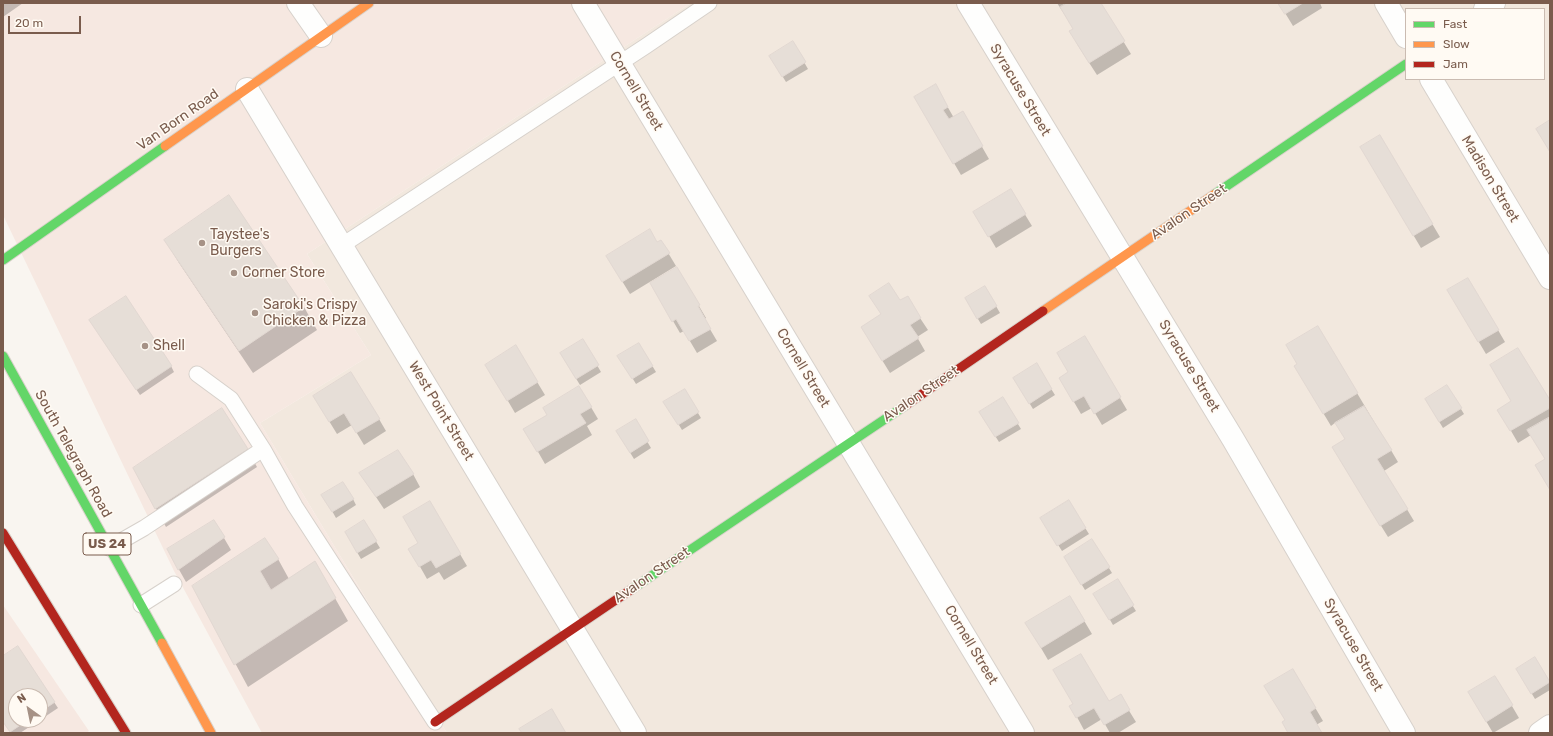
<!DOCTYPE html>
<style>
body{margin:0}
#map{position:relative;width:1553px;height:736px;overflow:hidden;background:#f9f5f0;font-family:Rubik,sans-serif}
canvas{display:block}
.frame{position:absolute;inset:0;border:4px solid #7a5c4d;pointer-events:none}
.legend{position:absolute;left:1405px;top:8px;width:140px;height:72px;box-sizing:border-box;background:#fffaf3;border:1px solid #cabbb1;margin:0;padding:5px 7px;list-style:none;font-size:12px;color:#7a5c4d}
.legend li{display:flex;align-items:center;gap:8px;height:20px}
.legend b{width:20px;border:1px solid #cabbb1}
.north{position:absolute;left:8px;top:688px;width:40px;height:40px;box-sizing:border-box;background:#fffaf3;border:1px solid #cabbb1;border-radius:50%;rotate:327deg;font-size:11px;font-weight:700;line-height:16px;text-align:center;color:#7a5c4d}
.north::after{content:'';display:block;margin:auto;width:14px;height:18px;background:#a69286;clip-path:polygon(50% 0,100% 100%,50% 72%,0 100%)}
.scale{position:absolute;left:8px;top:16px;width:73px;height:18px;box-sizing:border-box;border:2px solid #7a5c4d;border-top:0;padding-left:5px;font-size:12px;line-height:14px;white-space:nowrap;color:#7a5c4d;-webkit-text-stroke:3px #fffaf3;paint-order:stroke}
</style>
<div id="map">
<canvas width="1553" height="736"></canvas>
<div class="frame"></div>
<ul class="legend">
<li><b style="height:5px;background:#63d668"></b>Fast</li>
<li><b style="height:5px;background:#ff974d"></b>Slow</li>
<li><b style="height:5px;background:#b3261e"></b>Jam</li>
</ul>
<div class="north">N</div>
<div class="scale">20 m</div>
</div>
<script>
const context = document.querySelector('canvas').getContext('2d');
context.lineJoin = 'round';
function fill(path, color) { context.fillStyle = color; context.fill(path, 'evenodd'); }
function strokePath(path, color, width, dash) { context.strokeStyle = color; context.lineWidth = width; context.lineCap = dash ? 'butt' : 'round'; context.setLineDash(dash || []); context.stroke(path); }
function write(font, color, halo, rows, align = 'center') {
  context.font = font + ' Rubik,sans-serif'; context.lineWidth = 3; context.setLineDash([]); context.textBaseline = 'middle'; context.strokeStyle = halo; context.fillStyle = color; for (const [text, x, y, turn = 0] of rows) {
    context.save(); context.translate(x, y); context.rotate((+turn || 0) * Math.PI / 180); context.textAlign = isNaN(turn) ? turn : align; if (halo) context.strokeText(text, 0, 0); context.fillText(text, 0, 0); context.restore();
  }
}
fill(new Path2D(`
 M 691,3 L 1550,3 L 1550,733 L 447,733 L 260,423 L 371,355 L 307,254 ZM 1406,9 L 1544,9 L 1544,79 L 1406,79 Z`), '#f2e8de');
fill(new Path2D(`
 M 3,3 L 691,3 L 307,254 L 371,355 L 260,423 L 447,733 L 262,733 L 174,571 L 3,215 Z
 M 3,605 L 89,731 L 86,733 L 3,733 ZM 16,696 L 40,696 L 40,720 L 16,720 Z`), '#f6e8e1');
fill(new Path2D(`
 M 3,3 L 23,3 L 3,17 Z
 M 1057,3 L 1100,3 L 1131,54 L 1097,75 L 1077,44 L 1074,29 Z
 M 1279,3 L 1320,3 L 1322,8 L 1293,26 Z
 M 793,43 L 808,69 L 786,82 L 770,56 Z
 M 935,85 L 954,118 L 962,112 L 989,159 L 961,175 L 915,97 Z
 M 1380,136 L 1440,237 L 1421,248 L 1361,147 Z
 M 1010,190 L 1032,226 L 996,248 L 975,212 Z
 M 165,240 L 304,307 L 317,330 L 253,373 L 179,263 Z
 M 661,241 L 676,266 L 630,294 L 614,268 Z
 M 651,283 L 694,310 L 699,306 L 706,318 L 704,319 L 717,341 L 697,353 L 684,331 L 680,333 Z
 M 985,287 L 1000,313 L 981,324 L 966,299 Z
 M 1455,302 L 1498,330 L 1505,342 L 1486,354 Z
 M 920,318 L 928,330 L 917,337 L 925,351 L 890,373 L 869,339 Z
 M 94,326 L 171,366 L 174,372 L 140,395 Z
 M 1085,338 L 1127,410 L 1102,425 L 1092,408 L 1081,414 L 1060,378 L 1069,373 Z
 M 583,341 L 601,372 L 580,385 L 561,354 Z
 M 639,344 L 656,372 L 636,384 L 619,356 Z
 M 516,347 L 545,395 L 515,413 L 494,377 Z
 M 1036,365 L 1055,395 L 1033,409 L 1014,378 Z
 M 1295,366 L 1357,393 L 1398,462 L 1384,471 L 1414,521 L 1388,537 L 1340,460 L 1346,440 L 1336,422 L 1331,426 Z
 M 1447,386 L 1464,414 L 1443,428 L 1426,400 Z
 M 579,387 L 598,419 L 587,426 L 592,435 L 545,464 L 525,429 L 548,415 Z
 M 684,390 L 701,418 L 682,430 L 665,402 Z
 M 1002,398 L 1021,429 L 999,442 L 980,412 Z
 M 1550,402 L 1550,488 L 1546,460 L 1531,435 L 1518,443 L 1499,410 Z
 M 321,408 L 379,419 L 386,431 L 364,445 L 352,425 L 337,434 Z
 M 635,421 L 651,448 L 634,459 L 617,431 Z
 M 247,449 L 257,467 L 166,527 L 134,468 Z
 M 413,474 L 420,487 L 384,509 L 368,485 Z
 M 323,495 L 353,499 L 356,505 L 336,518 Z
 M 1068,501 L 1089,534 L 1062,551 L 1041,518 Z
 M 430,503 L 467,566 L 444,580 L 439,572 L 427,579 L 410,549 L 419,543 Z
 M 364,522 L 380,548 L 361,559 L 346,533 Z
 M 224,538 L 231,550 L 186,582 L 168,550 Z
 M 1092,540 L 1112,573 L 1085,590 L 1065,557 Z
 M 278,559 L 289,579 L 315,563 L 348,621 L 248,687 L 194,587 Z
 M 1117,581 L 1136,611 L 1113,625 L 1095,594 Z
 M 1070,597 L 1092,634 L 1048,660 L 1027,624 Z
 M 3,658 L 54,702 L 58,708 L 40,720 L 40,696 L 16,696 L 16,720 L 40,720 L 20,733 L 11,733 L 3,721 Z
 M 1534,659 L 1550,684 L 1550,690 L 1535,699 L 1517,669 Z
 M 1293,670 L 1323,721 L 1316,725 L 1321,733 L 1289,733 L 1286,721 Z
 M 1495,677 L 1519,718 L 1493,733 L 1469,692 Z
 M 1120,696 L 1136,722 L 1118,733 L 1110,733 L 1102,719 L 1084,730 L 1071,706 L 1074,704 L 1109,703 Z`), '#0003');
const building = new Path2D(`
 M 1067,3 L 1101,3 L 1125,41 L 1089,63 L 1069,31 L 1073,29 L 1060,7 Z
 M 1278,3 L 1303,3 L 1285,14 Z
 M 793,41 L 806,62 L 782,77 L 769,56 Z
 M 936,84 L 948,107 L 943,110 L 949,119 L 963,111 L 983,146 L 953,164 L 914,97 Z
 M 1550,120 L 1550,152 L 1536,129 Z
 M 1380,135 L 1433,224 L 1413,236 L 1360,147 Z
 M 1011,189 L 1026,214 L 988,237 L 973,212 Z
 M 229,195 L 304,307 L 239,351 L 164,240 Z
 M 650,229 L 657,242 L 661,240 L 670,253 L 622,282 L 606,256 Z
 M 677,267 L 700,305 L 698,306 L 711,329 L 689,341 L 676,319 L 672,322 L 650,283 Z
 M 1468,278 L 1499,330 L 1478,342 L 1447,290 Z
 M 889,283 L 900,300 L 908,296 L 921,318 L 910,325 L 919,338 L 882,361 L 861,327 L 881,314 L 869,296 Z
 M 985,286 L 997,306 L 977,319 L 965,298 Z
 M 126,296 L 172,366 L 136,390 L 89,320 Z
 M 1318,326 L 1358,393 L 1323,414 L 1294,366 L 1297,364 L 1286,345 Z
 M 1085,336 L 1121,397 L 1094,414 L 1084,396 L 1073,402 L 1059,378 L 1068,372 L 1057,353 Z
 M 583,339 L 599,365 L 576,379 L 560,353 Z
 M 639,343 L 653,366 L 632,379 L 617,356 Z
 M 516,345 L 538,382 L 507,401 L 485,365 Z
 M 1518,348 L 1550,400 L 1550,408 L 1510,431 L 1497,410 L 1511,401 L 1490,365 Z
 M 1037,363 L 1052,389 L 1029,404 L 1013,378 Z
 M 351,372 L 380,419 L 356,433 L 344,413 L 329,422 L 313,396 Z
 M 1447,385 L 1462,408 L 1439,422 L 1425,399 Z
 M 579,386 L 592,407 L 580,414 L 586,423 L 537,452 L 523,429 L 547,415 L 543,408 Z
 M 685,389 L 699,412 L 678,425 L 663,402 Z
 M 1003,397 L 1019,423 L 995,437 L 979,412 Z
 M 1364,406 L 1392,450 L 1377,459 L 1408,509 L 1380,526 L 1332,447 L 1345,439 L 1335,423 Z
 M 222,408 L 248,449 L 155,509 L 133,468 Z
 M 1550,417 L 1550,490 L 1535,465 L 1545,459 L 1527,430 Z
 M 636,419 L 649,441 L 630,453 L 616,431 Z
 M 398,450 L 414,474 L 376,497 L 359,473 Z
 M 343,482 L 354,499 L 332,512 L 321,495 Z
 M 1069,500 L 1086,528 L 1057,546 L 1040,518 Z
 M 430,501 L 461,554 L 436,568 L 431,560 L 419,567 L 408,549 L 418,543 L 403,517 Z
 M 214,520 L 225,537 L 178,570 L 167,549 Z
 M 364,520 L 377,541 L 357,553 L 345,532 Z
 M 265,538 L 279,559 L 260,571 L 271,590 L 315,561 L 336,598 L 234,665 L 192,586 Z
 M 1092,539 L 1110,567 L 1081,585 L 1064,557 Z
 M 1118,579 L 1134,605 L 1109,620 L 1093,594 Z
 M 1070,596 L 1085,621 L 1041,648 L 1025,623 Z
 M 18,646 L 55,702 L 40,712 L 40,696 L 16,696 L 16,720 L 28,720 L 10,732 L 3,722 L 3,656 Z
 M 1081,654 L 1109,701 L 1121,694 L 1130,710 L 1104,725 L 1094,708 L 1076,718 L 1069,706 L 1073,704 L 1053,670 Z
 M 1535,657 L 1550,682 L 1531,694 L 1516,669 Z
 M 1293,669 L 1316,708 L 1310,712 L 1322,733 L 1288,733 L 1282,722 L 1285,720 L 1264,686 Z
 M 1495,676 L 1513,705 L 1486,722 L 1468,692 Z
 M 552,709 L 566,733 L 522,733 L 519,729 Z`);
fill(building, '#e6ded7');
strokePath(building, '#e2d8d2', 1);
const lane = new Path2D(`
 M 341,246 L 646,46 L 709,3
 M 197,374 L 231,399 L 263,449 L 295,506 L 435,722
 M 109,548 L 144,528 L 263,449
 M 141,605 L 174,584`);
const street = new Path2D(`
 M 298,3 L 321,36
 M 583,3 L 1023,733
 M 968,3 L 1233,439 L 1404,733
 M 1386,3 L 1406,37
 M 1485,9 L 1494,3
 M 1431,79 L 1550,278
 M 247,89 L 635,733
 M 1540,733 L 1550,726`);
const fast = new Path2D(`
 M 1215,194 L 1406,64
 M 3,260 L 165,146
 M 3,356 L 162,643
 M 632,589 L 906,405`);
const slow = new Path2D(`
 M 165,146 L 369,3
 M 1043,311 L 1215,194
 M 162,643 L 211,733`);
const jam = new Path2D(`
 M 906,405 L 1043,311
 M 3,533 L 126,733
 M 435,722 L 632,589`);
strokePath(lane, '#d7d1cb', 17);
strokePath(street, '#d7d1cb', 24);
strokePath(fast, '#d9d2cb', 11);
strokePath(slow, '#d9d2cb', 11);
strokePath(jam, '#d9d2cb', 11);
strokePath(lane, '#fefefd', 15);
strokePath(street, '#fefefd', 22);
strokePath(fast, '#63d668', 9);
strokePath(slow, '#ff974d', 9);
strokePath(jam, '#b3261e', 9);
for (const [x, y, r, color] of [
 [202,243,4,"#a69286"],
 [234,273,4,"#a69286"],
 [255,313,4,"#a69286"],
 [145,346,4,"#a69286"]
]) { const dot = new Path2D(); dot.arc(x, y, r, 0, 2 * Math.PI); context.fillStyle = color; context.fill(dot); strokePath(dot, '#fffaf3', 1.5); }
for (const [x, y, w] of [
 [107,544,48]
]) { const box = new Path2D(); box.roundRect(x - w / 2, y - 11, w, 22, 3); context.fillStyle = '#fffaf3'; context.fill(box); strokePath(box, '#7a5c4d', 1); }
write('bold 13px', '#7a5c4d', null, [
 ["US 24",107,544]
]);
write('14px', '#7a5c4d', '#fffaf3', [
 ["Syracuse Street",1020,90,59],
 ["Cornell Street",636,91,59],
 ["Van Born Road",178,120,-35],
 ["Madison Street",1490,179,59],
 ["Avalon Street",1189,212,-34],
 ["Syracuse Street",1189,366,59],
 ["Cornell Street",803,368,59],
 ["Avalon Street",921,394,-34],
 ["West Point Street",441,411,59],
 ["South Telegraph Road",73,454,61],
 ["Avalon Street",652,575,-34],
 ["Cornell Street",971,645,59],
 ["Syracuse Street",1353,645,60]
]);
write('14px', '#7a5c4d', '#fffaf3', [
 ["Taystee's",210,235],
 ["Burgers",210,251],
 ["Corner Store",242,273],
 ["Saroki's Crispy",263,305],
 ["Chicken & Pizza",263,321],
 ["Shell",153,346]
], 'left');
</script>
